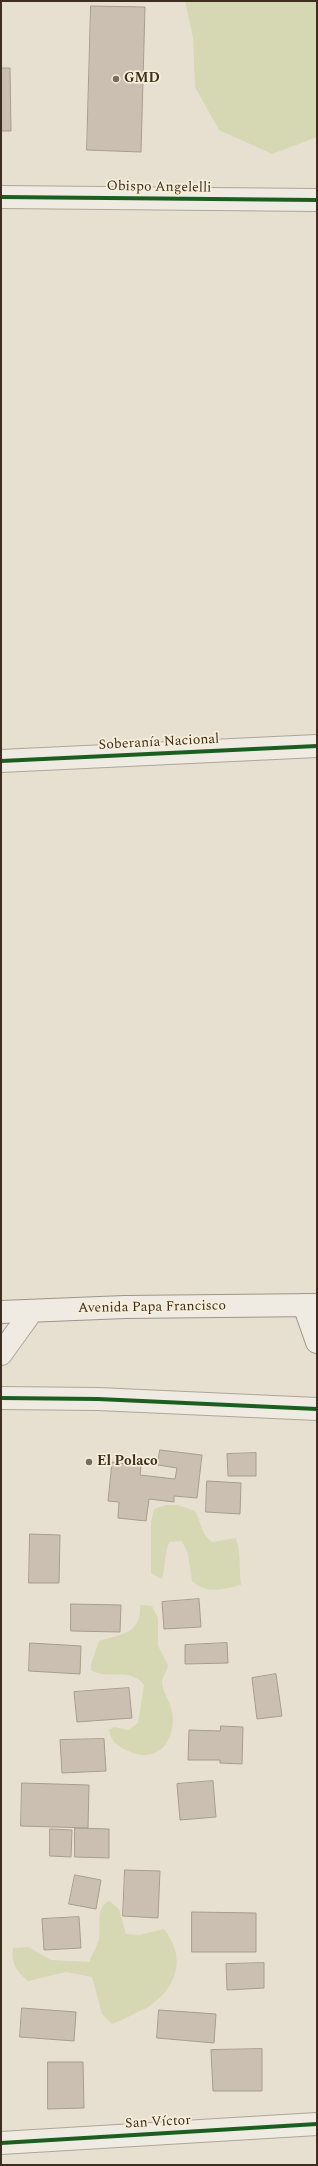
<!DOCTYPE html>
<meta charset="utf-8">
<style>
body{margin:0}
#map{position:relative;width:318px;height:2166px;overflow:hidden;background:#e7e0d1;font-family:Spectral,serif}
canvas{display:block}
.frame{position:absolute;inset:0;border:2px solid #3d2e20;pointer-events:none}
</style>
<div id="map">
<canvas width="318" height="2166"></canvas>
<div class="frame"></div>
</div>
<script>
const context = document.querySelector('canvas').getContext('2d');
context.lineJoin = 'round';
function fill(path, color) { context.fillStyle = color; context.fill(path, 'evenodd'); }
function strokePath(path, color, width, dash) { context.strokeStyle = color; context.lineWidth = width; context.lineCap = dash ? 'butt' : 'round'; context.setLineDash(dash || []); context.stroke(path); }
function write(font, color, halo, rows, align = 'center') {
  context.font = font + ' Spectral,serif'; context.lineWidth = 3.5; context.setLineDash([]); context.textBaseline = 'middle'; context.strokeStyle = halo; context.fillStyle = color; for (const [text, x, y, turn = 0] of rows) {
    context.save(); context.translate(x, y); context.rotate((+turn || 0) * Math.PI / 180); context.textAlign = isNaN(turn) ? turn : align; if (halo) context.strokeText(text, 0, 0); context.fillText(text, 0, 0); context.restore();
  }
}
fill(new Path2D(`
 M 185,1 L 317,1 L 317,137 L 272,154 L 219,130 L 195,87 L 193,37 Z
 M 166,1505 L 178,1505 L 195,1511 C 202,1524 200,1532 212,1542 L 236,1538 C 241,1552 239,1569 241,1585 C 221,1589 208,1595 192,1581 L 188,1554 L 182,1541 L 169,1542 C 164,1556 166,1565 162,1579 L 151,1573 L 151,1522 L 154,1509 Z
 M 140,1605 L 152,1606 L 158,1618 L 158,1646 L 168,1665 C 167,1671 162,1677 162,1683 C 163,1693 173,1706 173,1718 C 173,1747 154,1764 126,1750 C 117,1746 111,1741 109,1730 L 114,1727 L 128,1730 L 138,1723 L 144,1685 C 130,1666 108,1681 91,1670 L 91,1664 L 99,1641 C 119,1634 142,1635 140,1605 Z
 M 109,1901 L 119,1909 L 126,1934 L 139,1935 L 164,1929 C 187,1958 177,1988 148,2007 C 144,2010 138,2011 134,2014 C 126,2018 120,2021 112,2024 L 102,2014 L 92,1977 L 66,1972 L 28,1981 C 16,1971 11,1963 13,1948 L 29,1947 L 51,1960 L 89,1962 C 92,1955 97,1946 99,1939 C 101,1927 95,1907 109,1901 Z`), '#d6d7b3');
const building = new Path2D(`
 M 91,6 L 145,7 L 141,152 L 87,150 Z
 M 1,68 L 10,68 L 11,131 L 1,131 Z
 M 160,1450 L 202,1455 L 197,1498 L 174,1496 L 174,1502 L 149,1499 L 146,1521 L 118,1518 L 119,1502 L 108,1501 L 112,1462 L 141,1466 L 140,1475 L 175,1479 L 177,1468 L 158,1465 Z
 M 256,1453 L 256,1476 L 228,1476 L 227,1454 Z
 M 207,1481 L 241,1483 L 240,1514 L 206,1512 Z
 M 30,1534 L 60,1535 L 59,1583 L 29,1583 Z
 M 199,1599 L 201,1627 L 164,1629 L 162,1602 Z
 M 71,1604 L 121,1605 L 120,1632 L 71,1631 Z
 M 30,1643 L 81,1646 L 80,1674 L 29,1671 Z
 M 227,1643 L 228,1663 L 185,1664 L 185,1645 Z
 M 276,1674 L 282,1716 L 257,1719 L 252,1678 Z
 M 129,1688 L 132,1718 L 77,1722 L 74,1692 Z
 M 221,1726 L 243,1727 L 242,1764 L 220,1763 L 220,1760 L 188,1760 L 189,1730 L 220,1731 Z
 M 104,1739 L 106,1771 L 62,1773 L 60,1740 Z
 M 213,1781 L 216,1817 L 180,1820 L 177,1784 Z
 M 22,1783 L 89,1785 L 88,1828 L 21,1826 Z
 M 75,1828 L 109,1829 L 109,1858 L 75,1857 Z
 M 50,1829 L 72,1830 L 71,1857 L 50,1856 Z
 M 125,1870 L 160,1871 L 158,1918 L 123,1916 Z
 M 75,1875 L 101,1880 L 96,1909 L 69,1904 Z
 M 192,1912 L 256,1913 L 256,1952 L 192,1952 Z
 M 79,1917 L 81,1948 L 44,1950 L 42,1919 Z
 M 264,1963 L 264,1988 L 227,1990 L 226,1964 Z
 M 22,2008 L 76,2012 L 74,2041 L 20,2037 Z
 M 159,2010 L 216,2014 L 214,2043 L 157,2038 Z
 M 262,2049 L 262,2091 L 213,2091 L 211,2050 Z
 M 48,2062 L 83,2062 L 84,2108 L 48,2109 Z`);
fill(building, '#cbbfb2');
strokePath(building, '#a89c90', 1);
const street = new Path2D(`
 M 1,197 L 317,200
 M 1,761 L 317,746
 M 1,1354 L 32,1311
 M 1,1398 L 98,1399 L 317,1409
 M 1,2143 L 317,2124`);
const secondary = new Path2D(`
 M 304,1305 L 317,1342
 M 1,1312 L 125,1307 L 317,1305`);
strokePath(street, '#ada599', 24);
strokePath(secondary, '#9c958a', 24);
strokePath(street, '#efebe3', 22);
strokePath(secondary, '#efebe3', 22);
strokePath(new Path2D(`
 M 1,197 L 317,200
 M 1,761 L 317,746
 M 1,1398 L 98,1399 L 317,1409
 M 1,2143 L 317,2124`), '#1b5e20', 4);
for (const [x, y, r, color] of [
 [116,79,4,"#786c5e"],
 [89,1462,4,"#786c5e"]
]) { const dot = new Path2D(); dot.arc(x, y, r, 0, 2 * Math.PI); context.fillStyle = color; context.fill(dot); strokePath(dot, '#f7eed8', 1.5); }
write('bold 14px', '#3d2e20', '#f7eed8', [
 ["GMD",124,79],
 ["El Polaco",97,1462]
], 'left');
write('14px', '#3d2e20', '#f7eed8', [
 ["Obispo Angelelli",159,188,1],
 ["Soberanía Nacional",159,743,-3],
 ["Avenida Papa Francisco",152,1308,-1],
 ["San Víctor",158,2123,-3]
]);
</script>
